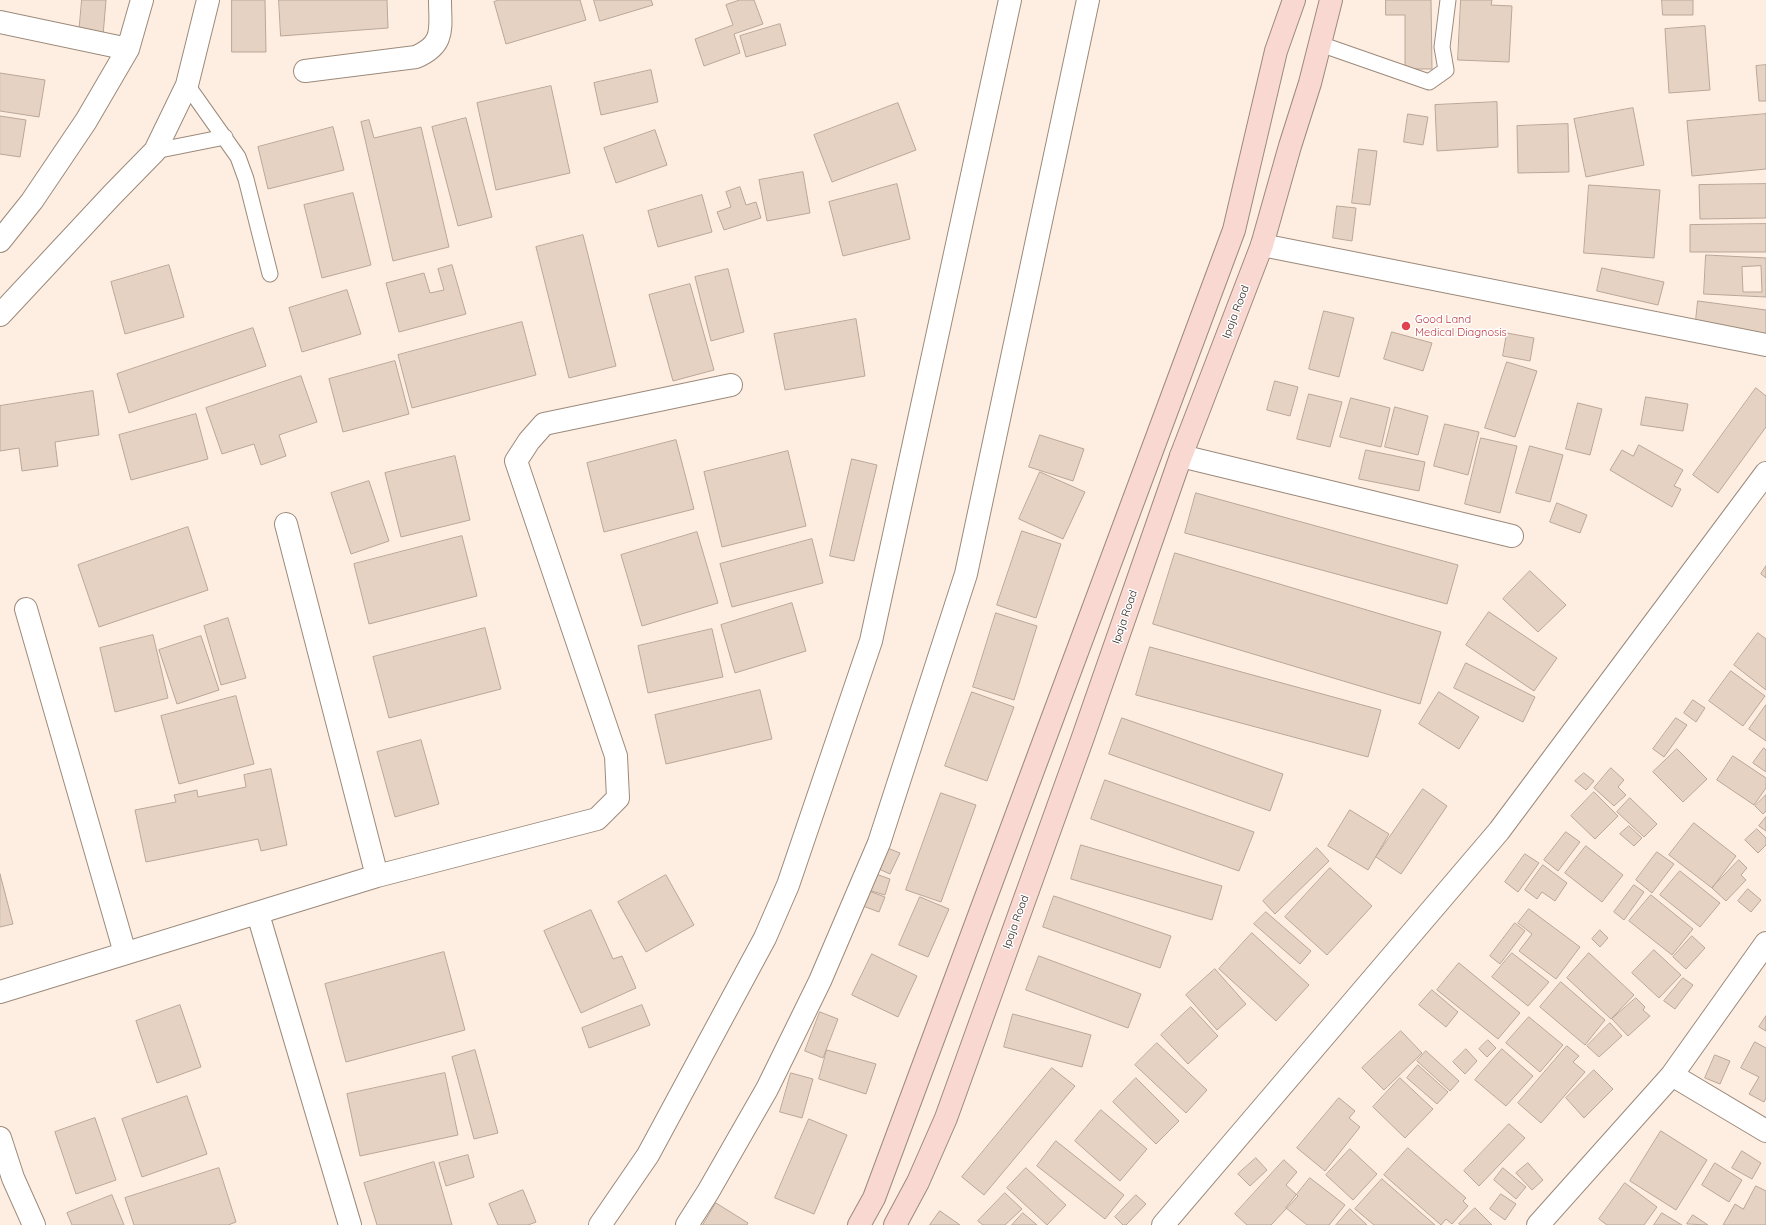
<!DOCTYPE html>
<style>
body{margin:0}
canvas{display:block;background:#feeee2}
</style>
<canvas width="1766" height="1225"></canvas>
<script>
const context = document.querySelector('canvas').getContext('2d');
context.lineJoin = 'round';
function fill(path, color) { context.fillStyle = color; context.fill(path, 'evenodd'); }
function strokePath(path, color, width, dash) { context.strokeStyle = color; context.lineWidth = width; context.lineCap = dash ? 'butt' : 'round'; context.setLineDash(dash || []); context.stroke(path); }
function write(font, color, halo, rows, align = 'center') {
  context.font = font + ' Quicksand,sans-serif'; context.lineWidth = 3; context.setLineDash([]); context.textBaseline = 'middle'; context.strokeStyle = halo; context.fillStyle = color; for (const [text, x, y, turn = 0] of rows) {
    context.save(); context.translate(x, y); context.rotate((+turn || 0) * Math.PI / 180); context.textAlign = isNaN(turn) ? turn : align; if (halo) context.strokeText(text, 0, 0); context.fillText(text, 0, 0); context.restore();
  }
}
const building = new Path2D(`
 M 82,0 L 106,0 L 103,36 L 79,34 Z
 M 232,0 L 265,0 L 266,52 L 232,52 Z
 M 279,0 L 387,0 L 388,28 L 281,36 Z
 M 499,0 L 580,0 L 586,20 L 506,44 L 494,2 Z
 M 594,0 L 651,0 L 653,5 L 600,21 Z
 M 740,0 L 754,0 L 763,24 L 734,34 L 740,53 L 704,66 L 695,39 L 733,25 L 726,5 Z
 M 1386,0 L 1431,0 L 1432,69 L 1405,69 L 1405,15 L 1386,15 Z
 M 1461,0 L 1492,0 L 1491,5 L 1512,6 L 1509,62 L 1458,60 Z
 M 1662,0 L 1693,0 L 1693,15 L 1663,15 Z
 M 780,24 L 786,45 L 746,57 L 740,36 Z
 M 1705,26 L 1710,90 L 1669,93 L 1665,29 Z
 M 1766,65 L 1766,101 L 1759,101 L 1756,66 Z
 M 651,70 L 658,102 L 601,115 L 594,83 Z
 M 0,73 L 45,80 L 39,117 L 0,111 Z
 M 551,86 L 570,173 L 496,190 L 477,103 Z
 M 1497,102 L 1498,147 L 1437,151 L 1435,105 Z
 M 898,103 L 916,150 L 832,182 L 814,135 Z
 M 1633,108 L 1644,165 L 1586,177 L 1574,119 Z
 M 1408,114 L 1428,117 L 1423,145 L 1404,142 Z
 M 1766,114 L 1766,169 L 1692,176 L 1687,121 Z
 M 0,116 L 26,120 L 20,157 L 0,154 Z
 M 466,118 L 492,217 L 458,226 L 432,127 Z
 M 369,120 L 374,138 L 421,127 L 449,247 L 393,261 L 361,122 Z
 M 1568,124 L 1569,172 L 1518,173 L 1517,126 Z
 M 333,127 L 344,170 L 268,189 L 258,147 Z
 M 655,130 L 667,165 L 616,183 L 604,148 Z
 M 1359,149 L 1377,151 L 1370,205 L 1352,203 Z
 M 803,172 L 810,213 L 767,221 L 759,180 Z
 M 897,184 L 910,239 L 843,256 L 829,202 Z
 M 1766,184 L 1766,218 L 1700,219 L 1699,185 Z
 M 1589,185 L 1660,190 L 1654,258 L 1584,253 Z
 M 740,187 L 746,205 L 756,202 L 761,218 L 724,230 L 717,212 L 731,207 L 726,192 Z
 M 353,193 L 371,265 L 322,278 L 304,205 Z
 M 702,195 L 712,232 L 658,247 L 648,211 Z
 M 1337,206 L 1356,208 L 1352,241 L 1333,238 Z
 M 1766,224 L 1766,252 L 1690,252 L 1690,225 Z
 M 583,235 L 616,366 L 569,378 L 536,247 Z
 M 1706,255 L 1766,258 L 1766,297 L 1704,294 ZM 1761,266 L 1762,292 L 1743,292 L 1742,267 Z
 M 169,265 L 184,317 L 125,334 L 111,282 Z
 M 452,265 L 466,314 L 399,332 L 386,283 L 424,273 L 430,293 L 444,290 L 438,269 Z
 M 1602,268 L 1664,282 L 1658,305 L 1597,291 Z
 M 728,269 L 744,332 L 711,341 L 695,277 Z
 M 690,284 L 714,370 L 673,381 L 649,295 Z
 M 347,290 L 361,334 L 302,352 L 289,308 Z
 M 1698,301 L 1766,310 L 1766,339 L 1695,330 Z
 M 1324,311 L 1354,318 L 1339,377 L 1309,369 Z
 M 856,319 L 865,376 L 785,390 L 774,334 Z
 M 522,322 L 536,375 L 412,408 L 398,355 Z
 M 253,328 L 266,366 L 129,413 L 117,374 Z
 M 1392,332 L 1432,343 L 1423,371 L 1384,359 Z
 M 1507,333 L 1534,338 L 1530,361 L 1503,356 Z
 M 395,361 L 409,414 L 343,432 L 329,379 Z
 M 1507,362 L 1537,371 L 1515,437 L 1485,428 Z
 M 301,376 L 317,422 L 279,435 L 286,456 L 261,465 L 254,444 L 222,454 L 206,408 Z
 M 1275,381 L 1298,387 L 1290,416 L 1267,410 Z
 M 1756,388 L 1766,396 L 1766,427 L 1718,493 L 1693,475 Z
 M 93,391 L 99,435 L 55,442 L 58,466 L 22,471 L 19,448 L 0,451 L 0,406 Z
 M 1309,394 L 1342,402 L 1330,447 L 1297,439 Z
 M 1646,397 L 1688,404 L 1683,431 L 1641,425 Z
 M 1351,398 L 1390,408 L 1381,447 L 1340,437 Z
 M 1578,403 L 1602,409 L 1590,455 L 1566,449 Z
 M 1395,407 L 1428,416 L 1418,455 L 1385,447 Z
 M 196,414 L 208,459 L 131,480 L 119,435 Z
 M 1445,424 L 1479,432 L 1468,475 L 1434,466 Z
 M 1040,435 L 1084,449 L 1073,481 L 1029,467 Z
 M 1481,438 L 1517,446 L 1500,513 L 1465,504 Z
 M 676,440 L 694,509 L 604,532 L 587,463 Z
 M 1639,445 L 1683,470 L 1674,486 L 1681,489 L 1672,507 L 1610,470 L 1622,450 L 1633,456 Z
 M 1530,446 L 1563,455 L 1550,502 L 1516,493 Z
 M 1366,450 L 1425,462 L 1419,491 L 1359,479 Z
 M 788,451 L 806,526 L 722,547 L 704,472 Z
 M 455,456 L 470,520 L 401,537 L 385,473 Z
 M 852,459 L 877,465 L 854,561 L 830,556 Z
 M 1040,472 L 1085,492 L 1063,539 L 1019,519 Z
 M 369,481 L 389,541 L 351,554 L 331,493 Z
 M 1196,493 L 1458,565 L 1447,604 L 1185,533 Z
 M 1557,503 L 1587,515 L 1580,533 L 1550,522 Z
 M 188,527 L 208,590 L 99,627 L 78,565 Z
 M 1022,531 L 1061,544 L 1036,618 L 997,605 Z
 M 697,532 L 718,603 L 642,626 L 621,555 Z
 M 462,536 L 477,596 L 369,624 L 354,564 Z
 M 812,539 L 823,583 L 732,607 L 720,564 Z
 M 1175,553 L 1441,632 L 1420,704 L 1153,624 Z
 M 1766,566 L 1766,578 L 1761,574 Z
 M 1530,571 L 1566,605 L 1538,632 L 1503,599 Z
 M 792,603 L 806,651 L 735,673 L 721,625 Z
 M 1489,612 L 1557,658 L 1534,691 L 1466,645 Z
 M 996,613 L 1037,626 L 1014,700 L 973,687 Z
 M 228,618 L 246,678 L 221,685 L 204,626 Z
 M 485,628 L 501,689 L 389,718 L 373,657 Z
 M 712,629 L 723,677 L 648,693 L 638,646 Z
 M 1758,633 L 1766,639 L 1766,690 L 1734,665 Z
 M 153,635 L 168,698 L 115,712 L 100,648 Z
 M 201,636 L 219,690 L 177,704 L 159,650 Z
 M 1150,647 L 1381,710 L 1368,757 L 1136,695 Z
 M 1466,663 L 1535,697 L 1523,722 L 1454,688 Z
 M 1731,671 L 1765,696 L 1743,726 L 1709,701 Z
 M 760,690 L 772,739 L 666,764 L 655,715 Z
 M 972,692 L 1014,707 L 987,781 L 945,766 Z
 M 1439,692 L 1479,717 L 1459,749 L 1419,724 Z
 M 236,696 L 254,764 L 179,784 L 161,716 Z
 M 1693,700 L 1705,708 L 1696,722 L 1684,713 Z
 M 1766,705 L 1766,741 L 1749,729 Z
 M 1122,718 L 1283,774 L 1270,811 L 1109,754 Z
 M 1676,718 L 1687,725 L 1664,757 L 1653,749 Z
 M 421,740 L 439,804 L 395,817 L 377,752 Z
 M 1764,748 L 1766,750 L 1766,772 L 1753,763 Z
 M 1677,749 L 1707,779 L 1683,802 L 1653,772 Z
 M 1733,756 L 1766,778 L 1766,788 L 1754,805 L 1717,780 Z
 M 1611,768 L 1624,780 L 1618,787 L 1626,795 L 1614,806 L 1594,788 Z
 M 271,769 L 287,845 L 261,851 L 258,839 L 146,862 L 135,810 L 176,802 L 174,795 L 197,790 L 198,797 L 246,787 L 244,775 Z
 M 1584,773 L 1594,781 L 1586,790 L 1575,781 Z
 M 1105,780 L 1254,832 L 1239,871 L 1091,819 Z
 M 1423,789 L 1447,806 L 1401,874 L 1376,857 Z
 M 1594,792 L 1618,816 L 1595,839 L 1571,816 Z
 M 941,793 L 976,805 L 941,902 L 906,890 Z
 M 1766,795 L 1766,811 L 1763,814 L 1755,806 Z
 M 1630,798 L 1657,824 L 1644,837 L 1617,812 Z
 M 1350,810 L 1389,834 L 1368,870 L 1328,846 Z
 M 1766,817 L 1766,831 L 1759,826 Z
 M 1694,823 L 1736,856 L 1712,888 L 1669,855 Z
 M 1629,826 L 1642,838 L 1634,846 L 1620,834 Z
 M 1757,829 L 1766,838 L 1766,845 L 1758,853 L 1745,840 Z
 M 1566,832 L 1580,842 L 1558,871 L 1544,860 Z
 M 880,845 L 900,853 L 890,874 L 870,865 Z
 M 1081,845 L 1222,886 L 1212,920 L 1071,879 Z
 M 1586,846 L 1623,875 L 1602,902 L 1565,873 Z
 M 1317,848 L 1329,861 L 1275,914 L 1263,901 Z
 M 1657,852 L 1674,864 L 1652,893 L 1636,880 Z
 M 1525,854 L 1539,863 L 1518,892 L 1505,882 Z
 M 1739,860 L 1747,868 L 1741,875 L 1746,880 L 1726,901 L 1712,888 Z
 M 1543,865 L 1567,883 L 1555,901 L 1542,892 L 1537,899 L 1525,890 Z
 M 1330,868 L 1372,906 L 1327,955 L 1285,917 Z
 M 1680,871 L 1720,903 L 1700,927 L 1660,895 Z
 M 873,873 L 890,879 L 885,895 L 868,890 Z
 M 0,874 L 13,924 L 0,927 Z
 M 666,875 L 694,925 L 646,952 L 618,902 Z
 M 1634,885 L 1644,892 L 1624,920 L 1614,912 Z
 M 1748,889 L 1761,900 L 1751,912 L 1738,901 Z
 M 869,891 L 885,897 L 879,912 L 863,906 Z
 M 1651,895 L 1693,929 L 1672,955 L 1629,921 Z
 M 1054,896 L 1171,936 L 1160,968 L 1043,927 Z
 M 920,897 L 949,909 L 928,957 L 899,945 Z
 M 1529,909 L 1580,947 L 1556,979 L 1519,951 L 1532,934 L 1518,923 Z
 M 591,910 L 613,959 L 622,956 L 636,988 L 581,1013 L 544,931 Z
 M 1266,912 L 1311,951 L 1300,964 L 1254,924 Z
 M 1515,923 L 1525,931 L 1500,964 L 1490,956 Z
 M 1600,930 L 1608,938 L 1600,947 L 1592,939 Z
 M 1252,933 L 1309,985 L 1276,1021 L 1219,969 Z
 M 1692,936 L 1705,948 L 1686,969 L 1673,957 Z
 M 1654,950 L 1681,975 L 1659,998 L 1632,973 Z
 M 444,952 L 465,1030 L 346,1062 L 325,984 Z
 M 1512,953 L 1549,982 L 1528,1006 L 1492,977 Z
 M 1589,953 L 1634,995 L 1611,1019 L 1567,978 Z
 M 872,954 L 917,976 L 898,1017 L 852,995 Z
 M 1039,956 L 1141,994 L 1128,1028 L 1026,990 Z
 M 1459,963 L 1520,1013 L 1498,1039 L 1437,990 Z
 M 1215,969 L 1246,1004 L 1217,1030 L 1186,995 Z
 M 1683,978 L 1693,985 L 1675,1009 L 1664,1001 Z
 M 1561,982 L 1605,1020 L 1585,1045 L 1540,1007 Z
 M 1432,990 L 1458,1012 L 1446,1027 L 1419,1005 Z
 M 1636,998 L 1645,1007 L 1643,1010 L 1650,1016 L 1628,1036 L 1612,1019 Z
 M 180,1005 L 201,1067 L 157,1083 L 136,1021 Z
 M 642,1005 L 650,1025 L 589,1048 L 582,1028 Z
 M 1191,1007 L 1218,1036 L 1188,1064 L 1161,1035 Z
 M 820,1012 L 838,1019 L 823,1058 L 805,1051 Z
 M 1013,1014 L 1091,1035 L 1082,1067 L 1004,1047 Z
 M 1766,1016 L 1766,1031 L 1759,1027 Z
 M 1529,1017 L 1563,1045 L 1540,1072 L 1506,1043 Z
 M 1610,1023 L 1622,1036 L 1599,1057 L 1587,1046 Z
 M 1401,1031 L 1422,1053 L 1384,1090 L 1362,1068 Z
 M 1488,1040 L 1496,1048 L 1487,1057 L 1479,1049 Z
 M 1755,1042 L 1766,1048 L 1766,1098 L 1764,1102 L 1749,1094 L 1759,1077 L 1741,1068 Z
 M 1157,1043 L 1207,1090 L 1186,1113 L 1135,1065 Z
 M 1567,1046 L 1579,1056 L 1573,1062 L 1585,1072 L 1541,1123 L 1518,1103 Z
 M 1466,1049 L 1477,1061 L 1465,1074 L 1453,1062 Z
 M 1502,1049 L 1533,1076 L 1506,1106 L 1475,1080 Z
 M 475,1050 L 498,1133 L 474,1139 L 452,1057 Z
 M 827,1050 L 876,1064 L 866,1094 L 819,1079 Z
 M 1426,1051 L 1459,1081 L 1450,1091 L 1417,1061 Z
 M 1715,1055 L 1730,1061 L 1720,1084 L 1705,1078 Z
 M 1418,1065 L 1448,1092 L 1437,1104 L 1407,1078 Z
 M 1052,1068 L 1075,1086 L 984,1195 L 962,1177 Z
 M 1594,1070 L 1613,1089 L 1584,1118 L 1566,1098 Z
 M 445,1073 L 458,1135 L 360,1156 L 347,1094 Z
 M 791,1073 L 813,1079 L 802,1118 L 780,1112 Z
 M 1136,1078 L 1179,1121 L 1156,1144 L 1113,1102 Z
 M 1400,1078 L 1433,1109 L 1405,1138 L 1373,1107 Z
 M 187,1096 L 207,1154 L 142,1177 L 122,1119 Z
 M 1339,1098 L 1355,1111 L 1349,1118 L 1360,1127 L 1325,1171 L 1297,1148 Z
 M 1101,1110 L 1147,1149 L 1120,1181 L 1075,1141 Z
 M 95,1118 L 116,1180 L 76,1194 L 55,1132 Z
 M 809,1119 L 847,1135 L 814,1214 L 775,1198 Z
 M 1509,1124 L 1525,1138 L 1479,1186 L 1464,1171 Z
 M 1661,1131 L 1707,1160 L 1676,1210 L 1630,1181 Z
 M 1056,1141 L 1124,1195 L 1105,1219 L 1037,1166 Z
 M 1408,1148 L 1466,1198 L 1463,1201 L 1468,1206 L 1452,1224 L 1446,1219 L 1441,1225 L 1384,1175 Z
 M 1350,1149 L 1377,1174 L 1353,1200 L 1326,1175 Z
 M 1742,1151 L 1761,1163 L 1752,1179 L 1732,1168 Z
 M 468,1155 L 474,1177 L 446,1186 L 439,1163 Z
 M 1256,1158 L 1267,1170 L 1250,1186 L 1238,1174 Z
 M 1284,1160 L 1297,1172 L 1286,1185 L 1298,1196 L 1271,1225 L 1247,1225 L 1235,1214 Z
 M 434,1162 L 452,1225 L 377,1225 L 364,1183 Z
 M 1528,1163 L 1543,1180 L 1532,1190 L 1516,1173 Z
 M 1715,1163 L 1742,1180 L 1729,1202 L 1702,1185 Z
 M 219,1168 L 236,1222 L 228,1225 L 134,1225 L 125,1198 Z
 M 1026,1168 L 1066,1205 L 1047,1225 L 1007,1188 Z
 M 1503,1168 L 1526,1187 L 1516,1199 L 1494,1180 Z
 M 1310,1178 L 1345,1205 L 1329,1225 L 1307,1225 L 1286,1208 Z
 M 1382,1179 L 1435,1225 L 1374,1225 L 1355,1209 Z
 M 1625,1183 L 1657,1207 L 1644,1225 L 1607,1225 L 1599,1219 Z
 M 1756,1186 L 1766,1191 L 1766,1225 L 1723,1225 L 1735,1204 L 1743,1209 Z
 M 523,1190 L 536,1222 L 528,1225 L 498,1225 L 489,1204 Z
 M 1005,1193 L 1022,1209 L 1005,1225 L 983,1225 L 978,1221 Z
 M 1501,1194 L 1516,1204 L 1505,1220 L 1490,1209 Z
 M 112,1195 L 124,1225 L 72,1225 L 67,1213 Z
 M 1136,1195 L 1146,1204 L 1126,1225 L 1123,1225 L 1115,1217 Z
 M 716,1203 L 748,1223 L 747,1225 L 703,1225 Z
 M 1475,1208 L 1492,1225 L 1461,1225 L 1459,1224 Z
 M 1350,1209 L 1367,1225 L 1336,1225 Z
 M 940,1211 L 960,1225 L 930,1225 Z
 M 1023,1213 L 1037,1225 L 1012,1225 Z
 M 1662,1213 L 1682,1225 L 1654,1225 Z
 M 1693,1215 L 1708,1225 L 1687,1224 Z`);
fill(building, '#e5d2c2');
strokePath(building, '#baa798', 1);
const lane = new Path2D(`
 M 1320,44 L 1429,82 L 1446,70 L 1442,47 L 1448,0
 M 187,85 L 238,157 L 246,179 L 270,274
 M 155,151 L 225,137`);
const street = new Path2D(`
 M 0,22 L 128,49
 M 305,71 L 416,57 C 446,44 440,28 440,0
 M 0,241 L 32,201 L 86,121 L 128,49 L 142,0
 M 1262,245 L 1766,345
 M 0,315 L 112,195 L 155,151 L 187,85 L 208,0
 M 1181,456 L 1512,536
 M 286,524 L 377,876
 M 26,609 L 125,953
 M 258,914 L 350,1225
 M 0,992 L 377,876 L 597,819 L 618,798 L 616,756 L 516,461 L 529,441 L 544,424 L 731,385
 M 1672,1075 L 1766,1131
 M 0,1138 L 13,1178 L 34,1225
 M 600,1225 L 648,1155 L 765,938 L 788,885 L 871,641 L 1010,0
 M 687,1225 L 708,1192 L 767,1089 L 820,981 L 879,843 L 966,574 L 1088,0
 M 1163,1225 L 1499,831 L 1766,473
 M 1538,1225 L 1672,1075 L 1766,943`);
const secondary = new Path2D(`
 M 859,1225 L 874,1198 L 1234,230 L 1276,51 L 1294,0
 M 895,1225 L 918,1182 L 946,1118 L 1082,740 L 1181,456 L 1262,245 L 1290,146 L 1310,83 L 1331,0`);
strokePath(lane, '#9c8a7b', 17);
strokePath(street, '#9c8a7b', 24);
strokePath(secondary, '#9c8a7b', 24);
strokePath(lane, '#fff', 15);
strokePath(street, '#fff', 22);
strokePath(secondary, '#f8d8d1', 22);
for (const [x, y, r, color] of [
 [1406,326,5,"#e0444e"]
]) { const dot = new Path2D(); dot.arc(x, y, r, 0, 2 * Math.PI); context.fillStyle = color; context.fill(dot); strokePath(dot, '#fff', 1.5); }
write('11px', '#29221c', '#fff', [
 ["Ipaja Road",1236,312,-69],
 ["Ipaja Road",1125,617,-71],
 ["Ipaja Road",1016,922,-70]
]);
write('11px', '#be3a42', '#fff', [
 ["Good Land",1415,320],
 ["Medical Diagnosis",1415,333]
], 'left');
</script>
